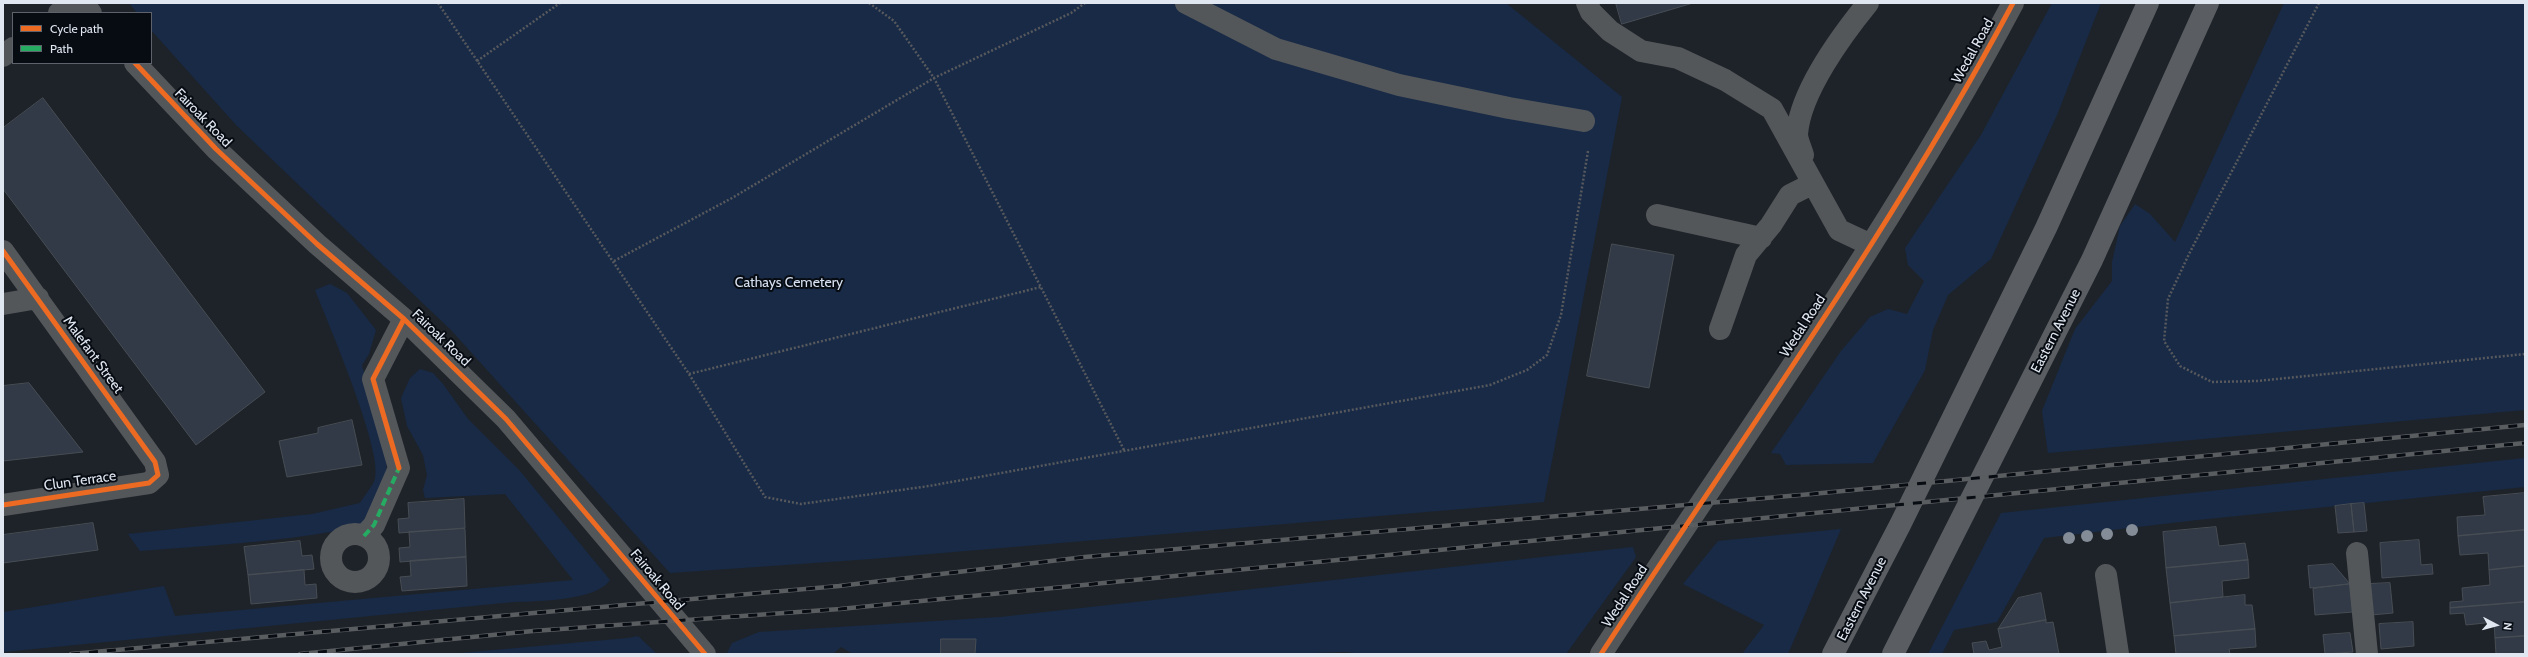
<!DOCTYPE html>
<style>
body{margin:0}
#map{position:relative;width:2528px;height:657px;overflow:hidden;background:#1e232a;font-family:Cabin,sans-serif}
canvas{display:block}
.frame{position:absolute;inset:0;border:4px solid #e0e7f1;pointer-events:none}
.legend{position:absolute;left:12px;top:12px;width:140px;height:52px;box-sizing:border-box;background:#070b12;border:1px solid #5e636b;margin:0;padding:5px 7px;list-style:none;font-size:12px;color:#e0e7f1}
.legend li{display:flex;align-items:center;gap:8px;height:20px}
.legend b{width:20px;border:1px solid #5e636b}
.north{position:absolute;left:2476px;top:605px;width:40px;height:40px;-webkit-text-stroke:3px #070b12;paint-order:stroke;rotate:96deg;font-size:11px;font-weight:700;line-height:16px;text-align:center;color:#e0e7f1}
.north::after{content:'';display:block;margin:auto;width:14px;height:18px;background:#e0e7f1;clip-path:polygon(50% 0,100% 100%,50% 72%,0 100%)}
</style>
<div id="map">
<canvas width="2528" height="657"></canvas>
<div class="frame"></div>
<ul class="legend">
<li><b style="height:5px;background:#ed6a23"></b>Cycle path</li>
<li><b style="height:5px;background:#26ab63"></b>Path</li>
</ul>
<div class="north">N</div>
</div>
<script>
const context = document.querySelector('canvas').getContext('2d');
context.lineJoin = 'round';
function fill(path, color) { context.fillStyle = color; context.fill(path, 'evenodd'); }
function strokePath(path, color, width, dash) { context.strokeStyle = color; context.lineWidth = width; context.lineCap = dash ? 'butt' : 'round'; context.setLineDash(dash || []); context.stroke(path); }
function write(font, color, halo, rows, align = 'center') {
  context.font = font + ' Cabin,sans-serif'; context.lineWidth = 4; context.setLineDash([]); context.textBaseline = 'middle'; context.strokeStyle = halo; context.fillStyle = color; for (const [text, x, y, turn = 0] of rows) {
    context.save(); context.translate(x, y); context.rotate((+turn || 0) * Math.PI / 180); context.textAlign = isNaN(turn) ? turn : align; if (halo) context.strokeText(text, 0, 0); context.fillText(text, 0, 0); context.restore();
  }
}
fill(new Path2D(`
 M 129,3 L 1506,3 L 1622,97 L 1544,502 L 871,559 L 670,573 L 451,330 L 237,126 L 151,30 L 151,13 L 137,13 Z
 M 2052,3 L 2101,3 L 2057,115 L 1991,259 L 1948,295 L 1933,330 L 1925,370 L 1873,463 L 1786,465 L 1780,454 L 1771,453 L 1841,351 L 1870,317 L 1888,309 L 1907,314 L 1924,281 L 1908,265 L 1905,248 L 1981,135 Z
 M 2284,3 L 2525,3 L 2525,410 L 2048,453 L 2042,411 L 2075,329 L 2112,281 L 2112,262 L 2120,226 L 2135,204 L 2150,214 L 2175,242 Z
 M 330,284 L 347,293 L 376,330 L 369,354 L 362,365 L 386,459 C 389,482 381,506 363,522 C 344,538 175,548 140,551 L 128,534 L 312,514 L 360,503 C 364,496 372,487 375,479 C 383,450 328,323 315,290 Z
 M 420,369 L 433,373 L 443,384 L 468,419 L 520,471 L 610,580 C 596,601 537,601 513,602 L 3,652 L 3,612 L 164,586 L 175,616 L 573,580 L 505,494 L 425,498 L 423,490 L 427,475 L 423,455 L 407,426 L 401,398 L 410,378 Z
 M 2525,458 L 2525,487 L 2197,520 L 2044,538 L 1997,622 L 1954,630 L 1942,654 L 1928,654 L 2001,513 Z
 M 1841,529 L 1788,654 L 1742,654 L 1764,625 L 1683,584 L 1718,541 Z
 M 1633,547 L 1636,557 L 1566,654 L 1367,654 L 1344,652 L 1280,654 L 853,654 L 841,647 L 833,654 L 727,653 L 732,643 L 759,632 L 1000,617 Z
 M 638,636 L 657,654 L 450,654 L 628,638 Z`), '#182a46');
const building = new Path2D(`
 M 1616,3 L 1693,3 L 1622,24 Z
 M 43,98 L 265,392 L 196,445 L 3,189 L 3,128 Z
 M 1612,244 L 1674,255 L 1649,388 L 1587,376 Z
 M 29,383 L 83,452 L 3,461 L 3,386 Z
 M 352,420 L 362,465 L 287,477 L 279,441 L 318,433 L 318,428 Z
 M 2525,493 L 2525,530 L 2458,536 L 2457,517 L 2485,515 L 2483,497 Z
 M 464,499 L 465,528 L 399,533 L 398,519 L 409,518 L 408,503 Z
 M 2364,503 L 2367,531 L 2354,532 L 2351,504 Z
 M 2351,504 L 2354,532 L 2338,533 L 2335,506 Z
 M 93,523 L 98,550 L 3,563 L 3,535 Z
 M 2216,527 L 2219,546 L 2245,543 L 2248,560 L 2166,568 L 2163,532 Z
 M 465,529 L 466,557 L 400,562 L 399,548 L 410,547 L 409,532 Z
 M 2525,530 L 2525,566 L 2489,570 L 2488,553 L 2460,555 L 2458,536 Z
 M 2419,540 L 2421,565 L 2432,564 L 2433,574 L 2382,578 L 2380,543 Z
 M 300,541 L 302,556 L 312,555 L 314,569 L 248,575 L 244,547 Z
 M 466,557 L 467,586 L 402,591 L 400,577 L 411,576 L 410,561 Z
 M 2248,560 L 2249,578 L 2222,581 L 2223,597 L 2170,603 L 2166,568 Z
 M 2333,564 L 2350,584 L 2310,588 L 2308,566 Z
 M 2525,566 L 2525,602 L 2450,608 L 2450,602 L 2463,601 L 2462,588 L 2490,585 L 2489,570 Z
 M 304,570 L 305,585 L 316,584 L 317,598 L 251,604 L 248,575 Z
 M 2390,583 L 2393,613 L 2371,615 L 2369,584 Z
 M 2350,584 L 2353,612 L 2315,615 L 2313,589 Z
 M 2041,593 L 2046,620 L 1998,629 L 2018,598 Z
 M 2245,595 L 2245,605 L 2252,605 L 2255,629 L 2174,636 L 2170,603 Z
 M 2525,602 L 2525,636 L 2495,638 L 2494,622 L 2466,625 L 2464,613 L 2450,614 L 2450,608 Z
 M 2046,620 L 2046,623 L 2053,622 L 2059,654 L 1974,654 L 1972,643 L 1986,641 L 1989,650 L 2002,647 L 1998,629 Z
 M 2413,622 L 2414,646 L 2381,649 L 2379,624 Z
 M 2255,629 L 2256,647 L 2229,649 L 2230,654 L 2176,654 L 2174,636 Z
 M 2350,633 L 2353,652 L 2325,654 L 2323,635 Z
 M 2525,636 L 2525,654 L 2496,654 L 2495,638 Z
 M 941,639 L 976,639 L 975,654 L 941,654 Z`);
fill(building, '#313a46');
strokePath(building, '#484d54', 1);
strokePath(new Path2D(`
 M 438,3 L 689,374 L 765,497 L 801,504 L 929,486 L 1490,385 L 1527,370 L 1547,355 L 1561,315 L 1588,151
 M 869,3 L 894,21 L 934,78 L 1124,450
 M 2319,3 L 2189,254 L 2168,299 L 2164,341 L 2180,366 L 2212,382 L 2257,381 L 2525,354
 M 477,61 L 560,3
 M 614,261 L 732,198 L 934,78 L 1071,13 L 1085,3
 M 689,374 L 1041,287`), '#57595d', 2.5, [2, 2]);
strokePath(new Path2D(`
 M 82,3 L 91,13
 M 1186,3 L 1276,49 L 1399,85 L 1509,108 L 1584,121
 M 1587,3 L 1591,12 L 1610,31 L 1641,51 L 1678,58 L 1725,80 L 1772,109 L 1839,230 L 1871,245
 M 59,13 L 73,3
 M 3,56 L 13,48
 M 135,63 L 216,149 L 317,244 L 404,319 L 506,419 L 705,654
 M 1803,155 C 1801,148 1797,140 1797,134 C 1800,92 1842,35 1868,3
 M 1657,215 L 1761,238
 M 3,251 L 155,462 L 158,475 L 149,483 L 3,505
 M 3,304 L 38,298
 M 1720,329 L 1746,255 L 1771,225 L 1790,195 L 1812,184
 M331 558a24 24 0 1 1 48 0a24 24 0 1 1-48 0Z
 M 364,536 L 374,525 L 399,468 L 373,379 L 404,319
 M 2357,553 L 2367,654
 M 2106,575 L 2118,654
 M 1601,654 C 1741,439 1892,230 2013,3`), '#54575a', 22);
strokePath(new Path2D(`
 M 1833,654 L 1900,525 L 2046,228 L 2148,3
 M 1893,654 L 2092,260 L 2208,3`), '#5a5e62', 22);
const rail = new Path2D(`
 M 71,654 L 839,586 L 1085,557 L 1812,494 L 2525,425
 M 300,654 L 533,631 L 840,609 L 2525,443`);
strokePath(rail, '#5a5d60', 4.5);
strokePath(rail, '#070b12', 3, [9]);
strokePath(new Path2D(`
 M 364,536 L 374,525 L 399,468`), '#26ab63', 4, [8, 4]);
strokePath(new Path2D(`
 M 135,63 L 216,149 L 317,244 L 404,319 L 506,419 L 705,654
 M 3,251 L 155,462 L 158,475 L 149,483 L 3,505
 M 399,468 L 373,379 L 404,319
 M 1601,654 C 1741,439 1892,230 2013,3`), '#ed6a23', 5);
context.fillStyle = '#848c97';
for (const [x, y] of [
 [2132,530],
 [2107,534],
 [2087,536],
 [2069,538]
]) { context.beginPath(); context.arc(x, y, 6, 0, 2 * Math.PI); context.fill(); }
write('14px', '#e0e7f1', '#070b12', [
 ["Wedal Road",1973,51,-61],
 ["Fairoak Road",203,118,46],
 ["Wedal Road",1803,326,-57],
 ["Eastern Avenue",2056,331,-63],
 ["Fairoak Road",441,338,44],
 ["Malefant Street",93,355,54],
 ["Clun Terrace",80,481,-8],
 ["Fairoak Road",657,580,50],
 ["Wedal Road",1625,596,-57],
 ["Eastern Avenue",1862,599,-63]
]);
write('14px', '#d7e1f1', '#070b12', [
 ["Cathays Cemetery",789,283]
]);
</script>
